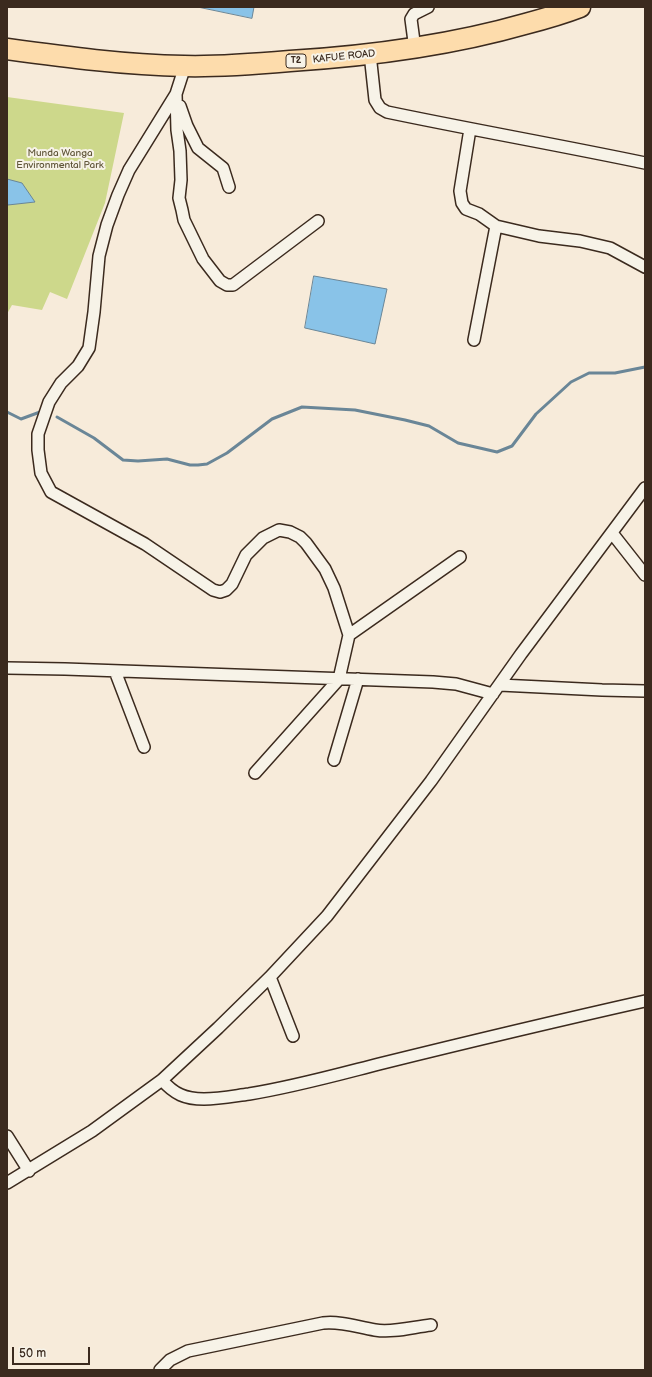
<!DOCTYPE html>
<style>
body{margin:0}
#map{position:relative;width:652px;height:1377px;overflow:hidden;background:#f7ebda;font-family:"Balsamiq Sans",sans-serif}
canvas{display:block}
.frame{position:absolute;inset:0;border:8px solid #3b2a1e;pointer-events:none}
.scale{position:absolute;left:12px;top:1347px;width:78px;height:18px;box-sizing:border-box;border:2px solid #3b2a1e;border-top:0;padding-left:5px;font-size:12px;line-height:14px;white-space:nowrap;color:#3b2a1e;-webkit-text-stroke:3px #f7f3e8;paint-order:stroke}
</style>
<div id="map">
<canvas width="652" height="1377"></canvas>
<div class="frame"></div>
<div class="scale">50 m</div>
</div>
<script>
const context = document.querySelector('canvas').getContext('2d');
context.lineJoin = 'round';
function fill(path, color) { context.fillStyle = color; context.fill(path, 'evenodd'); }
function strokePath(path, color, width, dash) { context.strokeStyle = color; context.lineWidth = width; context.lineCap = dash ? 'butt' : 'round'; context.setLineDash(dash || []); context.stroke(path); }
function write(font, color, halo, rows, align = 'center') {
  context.font = font + ' "Balsamiq Sans",sans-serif'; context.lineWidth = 4; context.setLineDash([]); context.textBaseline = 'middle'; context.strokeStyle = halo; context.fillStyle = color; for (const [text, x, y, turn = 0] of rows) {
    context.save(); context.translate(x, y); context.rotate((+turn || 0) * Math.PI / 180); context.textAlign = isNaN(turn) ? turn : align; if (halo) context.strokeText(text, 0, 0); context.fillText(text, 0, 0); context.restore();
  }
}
fill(new Path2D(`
 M 7,97 L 124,113 L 105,203 L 67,299 L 50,292 L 42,310 L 12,305 L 7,314 Z`), '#cdd88b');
const water = new Path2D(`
 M 198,7 L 254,7 L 252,18 Z
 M 7,179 L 22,183 L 35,202 L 8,205 Z
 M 314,276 L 387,289 L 375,344 L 305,328 Z`);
fill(water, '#89c3e8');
strokePath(water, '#6a8697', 1);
strokePath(new Path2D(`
 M 7,412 L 21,419 L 40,412
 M 57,417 L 94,438 L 123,460 L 138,461 L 167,459 L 190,465 L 198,465 L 207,464 L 227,453 L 272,419 L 302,407 L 355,410 L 405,420 L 429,426 L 458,443 L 497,452 L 512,446 L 536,414 L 571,382 L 589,373 L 615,373 L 645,367`), '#6a8697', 3);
const street = new Path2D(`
 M 415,49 L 411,19 L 414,14 L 428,7
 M 370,54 L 375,100 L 380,108 L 387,112 C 473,130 559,145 645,163
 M 185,66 L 176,94 L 177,130 L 180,151 L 181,180 L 179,198 L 182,210 L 184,220 L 203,259 L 220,281 L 227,285 L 233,285 L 318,221
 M 176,94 L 129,170 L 118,195 L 107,225 L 99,256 L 94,312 L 89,348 L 78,366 L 61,383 L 49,402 L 38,434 L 38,450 L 41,473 L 51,492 L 145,544 L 213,590 L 220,592 L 226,590 L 232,584 L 246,555 L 263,538 L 279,530 L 290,532 L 300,537 L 306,543 L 325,569 L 334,588 L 349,635 L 339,679 L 255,773
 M 180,106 L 187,126 L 198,148 L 223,168 L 229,187
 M 470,129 L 460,191 L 462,203 L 466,209 L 479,214 L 496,226 L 539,236 L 580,241 L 610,248 L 645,267
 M 474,340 L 496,226
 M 612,533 L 645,575
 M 349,635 L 460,557
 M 7,668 L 65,669 L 433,682 L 456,684 L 493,694
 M 115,671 L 144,747
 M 500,685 L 602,690 L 645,691
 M 334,760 L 358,679
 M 270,977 L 293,1036
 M 162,1080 C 174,1094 185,1099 204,1099 C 219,1099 234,1096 249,1094 C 293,1087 336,1075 379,1064 C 468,1042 556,1021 645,1001
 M 7,1136 L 29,1171
 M 7,1183 L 92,1131 L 162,1080 L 218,1028 L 270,977 L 327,916 L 431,781 L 521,654 L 645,488
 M 160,1370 L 170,1360 L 188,1351 L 323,1323 C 341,1321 357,1327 375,1330 C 393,1333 413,1327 431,1325`);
const highway = new Path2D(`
 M 7,49 C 66,57 125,65 184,66 C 219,67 255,64 290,61 C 370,56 448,46 525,24 C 544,19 562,14 580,7`);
strokePath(street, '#3b2a1e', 14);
strokePath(highway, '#3b2a1e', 23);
strokePath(street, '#f7f3e8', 11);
strokePath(highway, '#fddcac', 20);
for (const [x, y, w] of [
 [296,61,20]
]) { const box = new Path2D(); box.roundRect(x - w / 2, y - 7, w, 14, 3); context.fillStyle = '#f7f3e8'; context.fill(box); strokePath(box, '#3b2a1e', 1); }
write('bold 9px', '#3b2a1e', null, [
 ["T2",296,61]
]);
write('10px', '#3b2a1e', '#f7f3e8', [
 ["KAFUE ROAD",344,57,-6]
]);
write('10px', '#605639', '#f7f3e8', [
 ["Munda Wanga",60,153],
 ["Environmental Park",60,165]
]);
</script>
